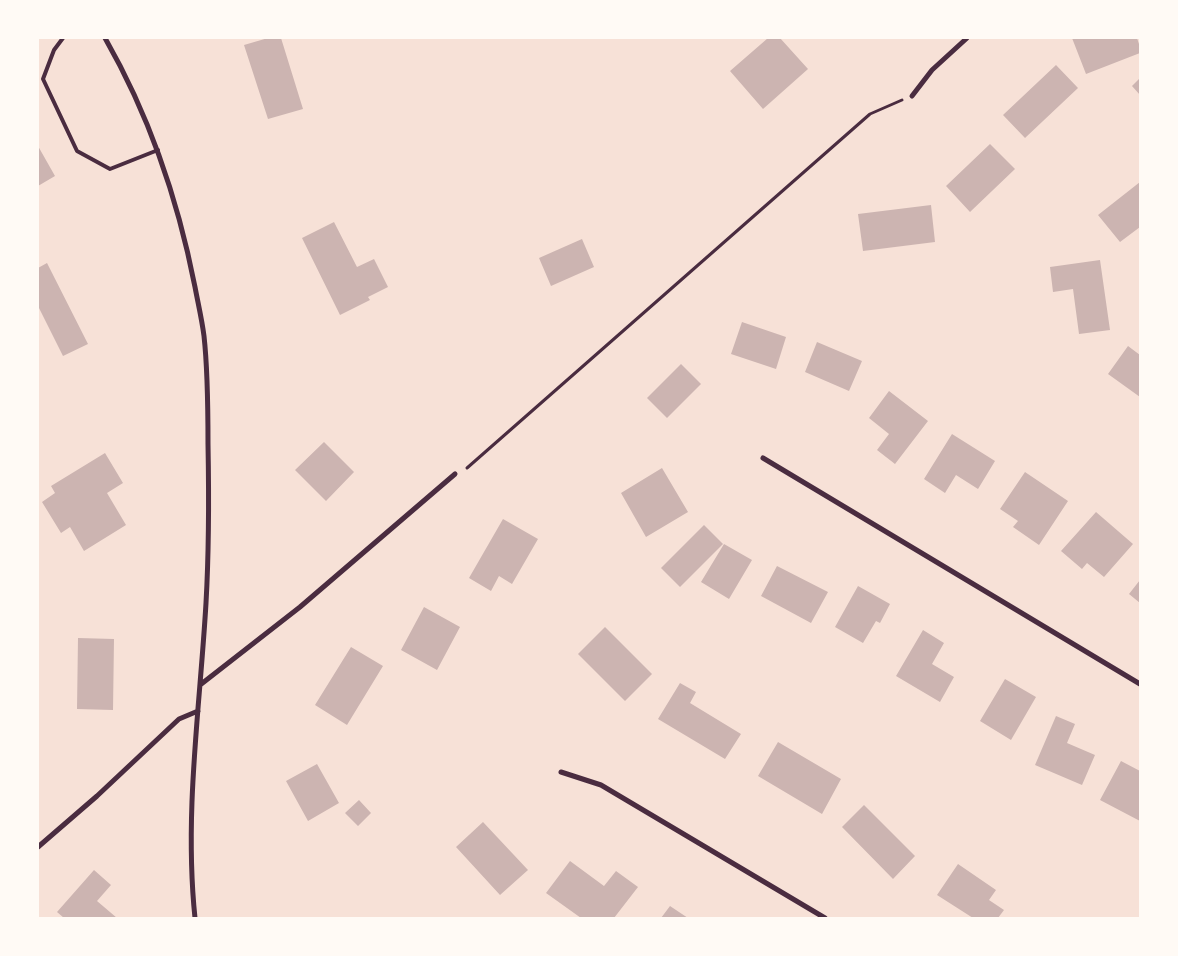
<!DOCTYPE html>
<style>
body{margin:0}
#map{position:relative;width:1178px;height:956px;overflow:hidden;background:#f7e1d7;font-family:"Archivo Narrow",sans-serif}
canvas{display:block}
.frame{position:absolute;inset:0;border:39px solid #fffaf5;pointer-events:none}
</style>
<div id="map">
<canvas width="1178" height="956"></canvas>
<div class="frame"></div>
</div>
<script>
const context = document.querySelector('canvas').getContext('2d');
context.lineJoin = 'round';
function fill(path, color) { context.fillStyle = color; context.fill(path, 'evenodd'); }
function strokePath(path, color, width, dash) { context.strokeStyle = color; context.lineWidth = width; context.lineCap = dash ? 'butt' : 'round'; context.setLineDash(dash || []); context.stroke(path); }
fill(new Path2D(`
 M 268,38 L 281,38 L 303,109 L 268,119 L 244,45 Z
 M 768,38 L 780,38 L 808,69 L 763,109 L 730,71 Z
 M 1072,38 L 1137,38 L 1140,47 L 1140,53 L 1086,74 Z
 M 1056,65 L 1078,88 L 1025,138 L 1003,115 Z
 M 1140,78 L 1140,95 L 1132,86 Z
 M 990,144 L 1015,169 L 970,212 L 946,186 Z
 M 38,146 L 55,176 L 38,186 Z
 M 1140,182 L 1140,227 L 1120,242 L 1098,215 Z
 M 931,205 L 935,242 L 863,251 L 858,214 Z
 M 334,222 L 357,267 L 374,259 L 388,287 L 368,297 L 370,300 L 340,315 L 302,238 Z
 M 582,239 L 594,267 L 551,286 L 539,258 Z
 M 1100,260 L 1110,330 L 1079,334 L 1073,289 L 1053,292 L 1050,267 Z
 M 47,263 L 88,344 L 63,356 L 38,306 L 38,268 Z
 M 742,322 L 786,337 L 776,369 L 731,354 Z
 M 817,342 L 862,361 L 849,391 L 805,372 Z
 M 1128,346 L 1140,355 L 1140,397 L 1108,374 Z
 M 681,364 L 701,384 L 667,418 L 647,398 Z
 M 889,391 L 928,421 L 895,464 L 877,450 L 889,434 L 869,418 Z
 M 952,434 L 995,461 L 978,489 L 956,475 L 945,493 L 924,479 Z
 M 324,442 L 354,472 L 326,501 L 295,470 Z
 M 105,453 L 123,483 L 107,493 L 126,525 L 84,551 L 70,527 L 61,533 L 42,502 L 55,493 L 51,486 Z
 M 662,468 L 688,512 L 646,537 L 621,493 Z
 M 1025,472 L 1068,501 L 1039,545 L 1013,527 L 1018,521 L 1000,509 Z
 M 1096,512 L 1133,544 L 1104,577 L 1087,563 L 1082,569 L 1061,551 Z
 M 503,519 L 538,539 L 512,584 L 499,576 L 491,591 L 469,578 Z
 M 704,525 L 723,544 L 680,587 L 661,568 Z
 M 724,544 L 752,560 L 729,599 L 701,582 Z
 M 777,566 L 828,592 L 811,623 L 761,596 Z
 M 1140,580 L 1140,603 L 1129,594 Z
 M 858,586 L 890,604 L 880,623 L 876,621 L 863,643 L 835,627 Z
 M 424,607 L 460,627 L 437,670 L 401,650 Z
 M 605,627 L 652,674 L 625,701 L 578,654 Z
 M 923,630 L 944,643 L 932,664 L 954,677 L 940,702 L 896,676 Z
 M 78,638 L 114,639 L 113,710 L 77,709 Z
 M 351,647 L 383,666 L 347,725 L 315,705 Z
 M 1005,679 L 1036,697 L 1011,740 L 980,721 Z
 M 680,683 L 696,692 L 690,703 L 741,734 L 725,759 L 658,719 Z
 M 1056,716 L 1075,724 L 1067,743 L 1095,755 L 1082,785 L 1035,765 Z
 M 778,742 L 841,779 L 822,814 L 758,776 Z
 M 1121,761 L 1140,771 L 1140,821 L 1100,800 Z
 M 317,764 L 339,803 L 308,821 L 286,781 Z
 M 359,800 L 371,813 L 358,826 L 345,813 Z
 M 864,805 L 915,856 L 893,879 L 842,827 Z
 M 483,822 L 528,870 L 500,895 L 456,847 Z
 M 570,861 L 604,886 L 616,871 L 638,887 L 614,918 L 581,918 L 546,893 Z
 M 958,864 L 996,890 L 989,900 L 1004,910 L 998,918 L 973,918 L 937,895 Z
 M 94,870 L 111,885 L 97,901 L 117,918 L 64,918 L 57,912 Z
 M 670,906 L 688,918 L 661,918 Z`), '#ccb4b1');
strokePath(new Path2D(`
 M 467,468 L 870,114 L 902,100`), '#4a2c40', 3);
strokePath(new Path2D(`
 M 63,38 L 54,50 L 43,79 L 77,151 L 110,169 L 158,150`), '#4a2c40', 4);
strokePath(new Path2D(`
 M 105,38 C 149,115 178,200 195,287 C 198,303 202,320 204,336 C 208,372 208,408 208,444 C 209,497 209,550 206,603 C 200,707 184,813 195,918
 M 912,96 L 932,70 L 967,38
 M 763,458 L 1140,684
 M 200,685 L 300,607 L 455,474
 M 561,772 L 601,785 L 825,918
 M 38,847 L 97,796 L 179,719 L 198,711`), '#4a2c40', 5);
</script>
